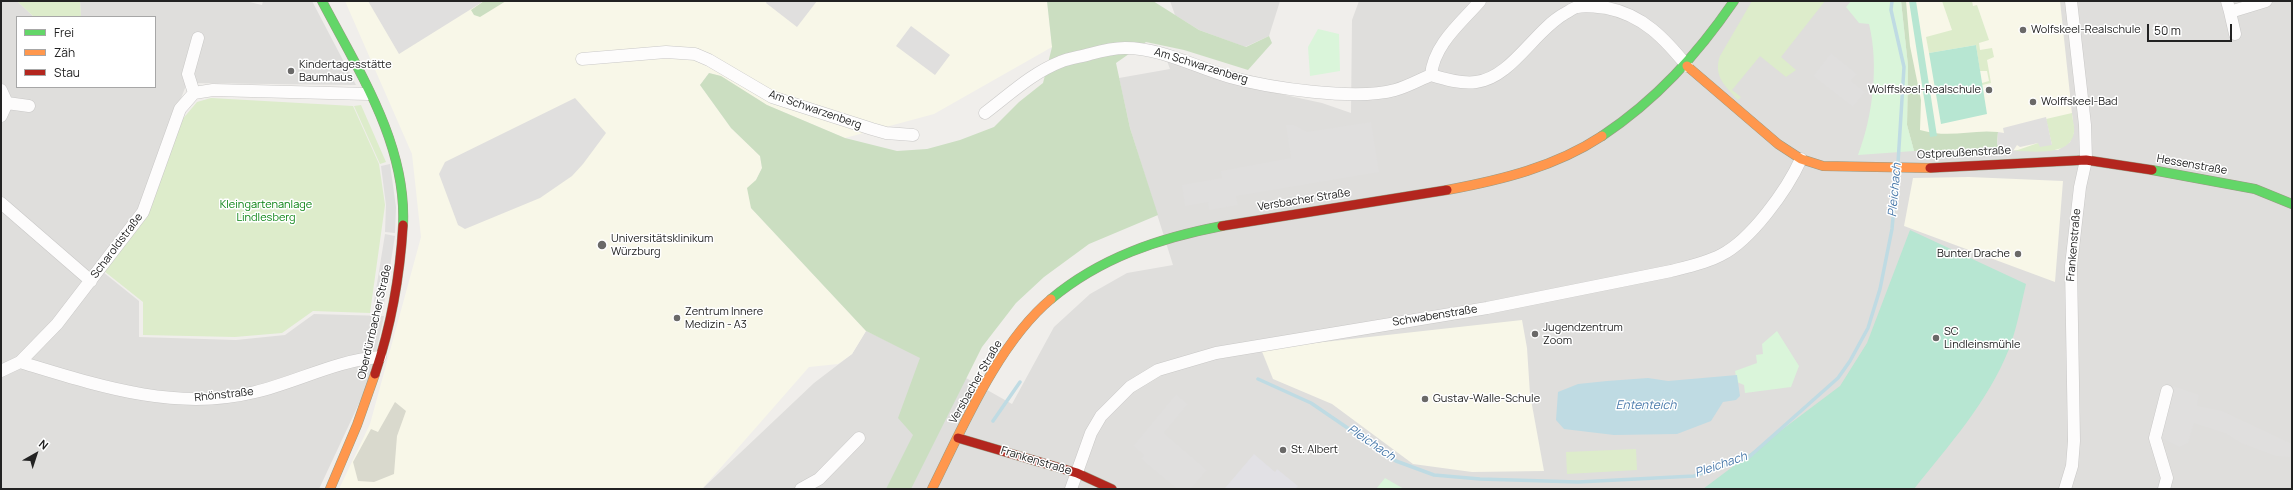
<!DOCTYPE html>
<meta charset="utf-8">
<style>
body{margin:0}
#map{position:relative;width:2293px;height:490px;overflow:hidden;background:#f0eeeb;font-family:Manrope,sans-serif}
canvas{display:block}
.frame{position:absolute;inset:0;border:2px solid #222;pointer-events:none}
.legend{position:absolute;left:16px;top:16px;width:140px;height:72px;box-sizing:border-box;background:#fff;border:1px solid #a7a7a7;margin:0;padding:5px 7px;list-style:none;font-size:12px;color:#222}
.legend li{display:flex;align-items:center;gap:8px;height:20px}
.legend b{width:20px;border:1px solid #a7a7a7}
.north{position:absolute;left:16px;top:434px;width:40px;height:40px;-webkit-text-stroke:3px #fff;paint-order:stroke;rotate:39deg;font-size:11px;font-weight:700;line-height:16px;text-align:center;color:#222}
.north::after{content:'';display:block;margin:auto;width:14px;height:18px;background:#222;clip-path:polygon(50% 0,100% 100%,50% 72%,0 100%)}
.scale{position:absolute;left:2147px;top:24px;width:85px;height:18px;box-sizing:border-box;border:2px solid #222;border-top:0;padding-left:5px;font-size:12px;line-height:14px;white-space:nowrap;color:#222;-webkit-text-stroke:3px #fff;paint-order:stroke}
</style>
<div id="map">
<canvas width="2293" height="490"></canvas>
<div class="frame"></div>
<ul class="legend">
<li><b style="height:5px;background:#63d668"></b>Frei</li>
<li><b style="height:5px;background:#ff974d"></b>Zäh</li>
<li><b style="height:5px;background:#b3261e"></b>Stau</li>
</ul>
<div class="north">N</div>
<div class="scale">50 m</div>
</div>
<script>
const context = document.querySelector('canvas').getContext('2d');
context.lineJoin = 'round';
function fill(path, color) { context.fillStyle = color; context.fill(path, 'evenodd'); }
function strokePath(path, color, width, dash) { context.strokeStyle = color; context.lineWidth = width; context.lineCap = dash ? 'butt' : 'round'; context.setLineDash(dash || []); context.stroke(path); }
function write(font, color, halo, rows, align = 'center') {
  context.font = font + ' Manrope,sans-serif'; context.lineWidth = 3; context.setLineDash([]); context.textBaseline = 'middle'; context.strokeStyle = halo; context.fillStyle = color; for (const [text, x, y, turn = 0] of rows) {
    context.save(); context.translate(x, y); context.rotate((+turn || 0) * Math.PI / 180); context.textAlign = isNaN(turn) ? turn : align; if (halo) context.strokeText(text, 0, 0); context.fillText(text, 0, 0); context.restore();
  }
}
fill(new Path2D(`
 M 3,1 L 17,1 L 34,17 L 17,17 L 17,87 L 155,87 L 155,17 L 81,17 L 80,1 L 245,1 L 262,5 L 263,1 L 312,1 L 356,85 L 187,83 L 134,219 L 98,268 L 139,301 L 139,337 L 236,340 L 285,335 L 314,314 L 384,316 L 370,380 L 319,489 L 1,489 L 1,3 Z
 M 1170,1 L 1280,1 L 1269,36 L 1245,47 L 1199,30 L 1175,15 Z
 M 1359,1 L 2292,1 L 2292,489 L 702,489 L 814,383 L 852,354 L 866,331 L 966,378 L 1012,404 L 1054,327 L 1090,294 L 1127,273 L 1173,265 L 1130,128 L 1119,78 L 1170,69 L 1167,61 L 1239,85 L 1322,103 L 1351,113 L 1352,20 Z`), '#dfdedc');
fill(new Path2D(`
 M 345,1 L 1047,1 L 1052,47 L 934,114 L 845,138 L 767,105 L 721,76 L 709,73 L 700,85 L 731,128 L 760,156 L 762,168 L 756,180 L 751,208 L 866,331 L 852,354 L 838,364 L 809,367 L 702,489 L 339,489 L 370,424 L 421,237 L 412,154 Z
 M 1901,1 L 2060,1 L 2074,132 L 2070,142 L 2058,150 L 1914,151 L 1907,125 L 1908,66 Z
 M 1969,177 L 2063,181 L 2055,282 L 1904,226 L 1913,178 Z
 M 1522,320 L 1527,348 L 1530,394 L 1544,471 L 1472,472 L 1413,464 L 1332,404 L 1273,379 L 1261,349 Z`), '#f8f7e8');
fill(new Path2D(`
 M 395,402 L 406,411 L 397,436 L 394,474 L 374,482 L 358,481 L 353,462 L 371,429 L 378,432 Z`), '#d9d9cd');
fill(new Path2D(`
 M 17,1 L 80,1 L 81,17 L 34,17 Z
 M 1752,1 L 1825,1 L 1781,57 L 1796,70 L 1786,77 L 1760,56 L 1732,90 L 1741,97 L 1738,100 C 1725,86 1713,76 1720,56 Z
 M 1942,1 L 1972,1 L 1973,6 L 1977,5 L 1989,40 L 1979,43 L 1980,50 L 1992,48 L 1994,57 L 1987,60 L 1991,83 L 1982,85 L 1982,83 L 1989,81 L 1987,71 L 1980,71 L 1976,45 L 1929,53 L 1926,37 L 1952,30 Z
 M 211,98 L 353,106 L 379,164 L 385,205 L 370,313 L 313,311 L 282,333 L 235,337 L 143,335 L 143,302 L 104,271 L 148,214 L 181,121 L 197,102 Z
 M 361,105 L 386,162 L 380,164 L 354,106 Z
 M 2072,113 C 2072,119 2075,126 2074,132 C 2071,157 2033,151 2015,151 L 2038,143 L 2052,145 L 2046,119 Z
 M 1636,449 L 1637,470 L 1567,474 L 1566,452 Z`), '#ddeccb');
fill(new Path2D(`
 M 484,1 L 506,1 L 480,17 L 474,15 L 471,10 Z
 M 1047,1 L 1153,1 L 1199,30 L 1246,47 L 1269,36 L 1272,43 L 1248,70 L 1184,50 L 1146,42 L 1116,63 L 1130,128 L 1158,215 L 1089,244 L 1044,277 L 1016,303 L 982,347 L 911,489 L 886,489 L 913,435 L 898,418 L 920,358 L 866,331 L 751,208 L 747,188 L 756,180 L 762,168 L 760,156 L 731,128 L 700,85 L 709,73 L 721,76 L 767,105 L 845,138 L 897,151 L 927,149 L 960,140 L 994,127 L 1019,102 L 1043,83 L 1052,47 Z
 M 1901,1 L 1906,1 L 1910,46 L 1921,100 L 1920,130 C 1951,139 1970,129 1998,132 L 1997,145 L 2004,147 L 2003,149 L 1914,151 L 1907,125 L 1908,66 Z`), '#cbdec1');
fill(new Path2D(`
 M 1851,1 L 1901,1 L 1908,66 L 1907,125 L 1914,151 L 1858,155 C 1873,116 1879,65 1869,24 L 1859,23 L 1846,7 Z
 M 1318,29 L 1339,34 L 1340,71 L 1310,76 L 1308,47 Z
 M 1777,331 L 1799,366 L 1791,387 L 1745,393 L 1744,385 L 1737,382 L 1735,371 L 1757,363 L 1756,355 L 1763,354 L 1762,344 Z
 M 1385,478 L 1404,489 L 1376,489 Z`), '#daf5da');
fill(new Path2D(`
 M 1909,1 L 1916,1 L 1937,136 L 1930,137 Z
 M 1976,45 L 1987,114 L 1941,124 L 1929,53 Z
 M 1910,230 L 2026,284 C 2021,305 2017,328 2009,349 C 1988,402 1949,445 1914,489 L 1703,489 L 1840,386 L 1867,343 Z`), '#b7e6d2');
fill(new Path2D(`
 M 368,1 L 484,1 L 399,54 Z
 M 767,1 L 817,1 L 797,27 L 766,3 Z
 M 911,26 L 950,55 L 935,75 L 896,46 Z
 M 1831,53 L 1857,74 L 1851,81 L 1865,92 L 1853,107 L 1813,76 Z
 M 575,98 L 606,133 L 583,164 L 572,176 L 540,198 L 465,229 L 458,225 L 439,174 L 445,162 Z
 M 2046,117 L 2052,145 L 2040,147 L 2038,143 L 2020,147 L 2017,145 L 2013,151 L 1997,145 L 1998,132 L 2004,133 L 2003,128 Z
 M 1371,122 L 1379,172 L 1236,196 L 1238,205 L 1209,210 L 1208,202 L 1185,206 L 1182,185 L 1222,178 L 1221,171 L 1291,158 L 1286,125 L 1294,125 L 1307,132 Z
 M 390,164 L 396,207 L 395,233 L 385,232 L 386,205 L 381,166 Z
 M 385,234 L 395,236 L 384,304 L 374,302 Z
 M 2173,386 L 2199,395 L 2197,406 L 2222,411 L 2292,444 L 2290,457 L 2276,456 L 2241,443 L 2225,433 L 2194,423 L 2188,443 L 2180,447 L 2160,437 Z
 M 1176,394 L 1188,404 L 1164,433 L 1207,470 L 1191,489 L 1177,489 L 1141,459 L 1144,455 L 1133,446 Z`), '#e0dfde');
fill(new Path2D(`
 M 1254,454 L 1275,472 L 1277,469 L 1298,486 L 1295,489 L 1227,489 L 1225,488 Z`), '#e2e1e5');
fill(new Path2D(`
 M 1737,375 L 1740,396 L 1736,400 L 1723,402 L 1711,421 L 1677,434 L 1614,435 L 1564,429 L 1556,420 L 1558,392 L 1578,384 L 1607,381 L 1648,378 L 1668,381 Z`), '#bfdbe3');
strokePath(new Path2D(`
 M 1892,1 L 1891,10 L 1904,67 L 1898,163
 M 1258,379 L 1311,403 L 1396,461 L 1434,475 L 1480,479 L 1578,482 L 1694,476 L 1749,457 L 1838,378 L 1850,361 L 1868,328 L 1880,289 L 1892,229 L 1897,171
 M 993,421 L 1020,382`), '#bfdbe3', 3.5);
const street = new Path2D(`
 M 2227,1 L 2230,12 L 2266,1
 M 2230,12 L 2235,34
 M 582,59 L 666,52 L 695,54 L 709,60 L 772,97 L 872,129 L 886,133 L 913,135
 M 1431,75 C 1434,44 1461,23 1480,1
 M 1,90 L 7,103 L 1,116
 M 194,93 L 188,74 L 198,38
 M 7,103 L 29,106
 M 985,113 C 1009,95 1032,73 1060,62 C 1069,58 1080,57 1090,54 C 1101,51 1113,48 1125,48 C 1162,48 1195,67 1230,77 C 1269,88 1356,101 1395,90 C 1407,87 1419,80 1431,75 C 1444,79 1461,84 1476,82 C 1511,78 1534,31 1564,14 C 1568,12 1573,8 1577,7 C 1587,5 1598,7 1607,8 C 1643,15 1665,39 1687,66
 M 1,203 L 91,281
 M 20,362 C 96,385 175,412 255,392 C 297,382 337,360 380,357
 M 1,371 L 20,362 L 57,324 L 143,212 L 180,109 L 194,93 L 213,90 L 368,94
 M 801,489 L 819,479 L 859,438
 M 1071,489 L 1091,433 L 1101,416 L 1130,387 L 1158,370 L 1216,353 L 1487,308 L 1671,271 C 1687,267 1706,263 1721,255 C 1751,240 1787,190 1801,159
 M 2065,489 L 2072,466 L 2074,441 L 2071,266 L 2080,187 L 2086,160 L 2085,125 L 2071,1
 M 2164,489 L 2167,478 L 2155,438 L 2167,391`);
const fast = new Path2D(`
 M 322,1 C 358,70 407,144 403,225
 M 1602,136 C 1656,100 1697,55 1734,1
 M 2152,170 L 2255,189 L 2292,204
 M 1051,299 C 1100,258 1159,238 1222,226`);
const slow = new Path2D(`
 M 1687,66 L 1778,144 L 1801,159 L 1823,166 L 1930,168
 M 1447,190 C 1501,180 1555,167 1602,136
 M 330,489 L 357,425 L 375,374
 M 932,489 C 962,429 998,343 1051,299`);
const jam = new Path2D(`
 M 1930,168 L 2086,160 L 2152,170
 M 1222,226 L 1447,190
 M 375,374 C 391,326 400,276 403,225
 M 958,438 L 1077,473 L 1112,489`);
strokePath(street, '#c9c8c7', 13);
strokePath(fast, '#999a82', 10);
strokePath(slow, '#999a82', 10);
strokePath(jam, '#999a82', 10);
strokePath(street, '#fdfcfc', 12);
strokePath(fast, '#63d668', 9);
strokePath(slow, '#ff974d', 9);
strokePath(jam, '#b3261e', 9);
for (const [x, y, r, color] of [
 [2023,30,4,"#6a6968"],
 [291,71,4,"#6a6968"],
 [1989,90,4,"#6a6968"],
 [2033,102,4,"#6a6968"],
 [602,245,5,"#6a6968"],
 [2018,254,4,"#6a6968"],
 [677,318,4,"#6a6968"],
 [1535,334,4,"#6a6968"],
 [1936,338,4,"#6a6968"],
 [1425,399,4,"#6a6968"],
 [1283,450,4,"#6a6968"]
]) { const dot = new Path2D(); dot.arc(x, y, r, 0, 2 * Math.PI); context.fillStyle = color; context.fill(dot); strokePath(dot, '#fff', 1.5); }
write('11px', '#222', '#fff', [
 ["Wolfskeel-Realschule",2031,30],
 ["Kindertagesstätte",299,65],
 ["Baumhaus",299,78],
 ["Wolffskeel-Realschule",1981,90,"right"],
 ["Wolffskeel-Bad",2041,102],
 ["Universitätsklinikum",611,239],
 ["Würzburg",611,252],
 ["Bunter Drache",2010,254,"right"],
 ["Zentrum Innere",685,312],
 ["Medizin - A3",685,325],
 ["Jugendzentrum",1543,328],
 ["Zoom",1543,341],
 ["SC",1944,332],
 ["Lindleinsmühle",1944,345],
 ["Gustav-Walle-Schule",1433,399],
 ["St. Albert",1291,450]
], 'left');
write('11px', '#222', '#fff', [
 ["Am Schwarzenberg",1201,66,17],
 ["Am Schwarzenberg",815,110,19],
 ["Ostpreußenstraße",1964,153,-3],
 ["Hessenstraße",2192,165,10],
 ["Versbacher Straße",1304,200,-9],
 ["Frankenstraße",2074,245,-85],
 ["Scharoldstraße",117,246,-53],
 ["Schwabenstraße",1435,316,-9],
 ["Oberdürrbacher Straße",375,322,-77],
 ["Versbacher Straße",976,382,-60],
 ["Rhönstraße",224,395,-6],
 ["Frankenstraße",1036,461,17]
]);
write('11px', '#0c8416', '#fff', [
 ["Kleingartenanlage",266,205],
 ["Lindlesberg",266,218]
]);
write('italic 12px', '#4a7aab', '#fff', [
 ["Pleichach",1895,190,-85],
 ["Ententeich",1646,406],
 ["Pleichach",1371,443,34],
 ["Pleichach",1721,465,-19]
]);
</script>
